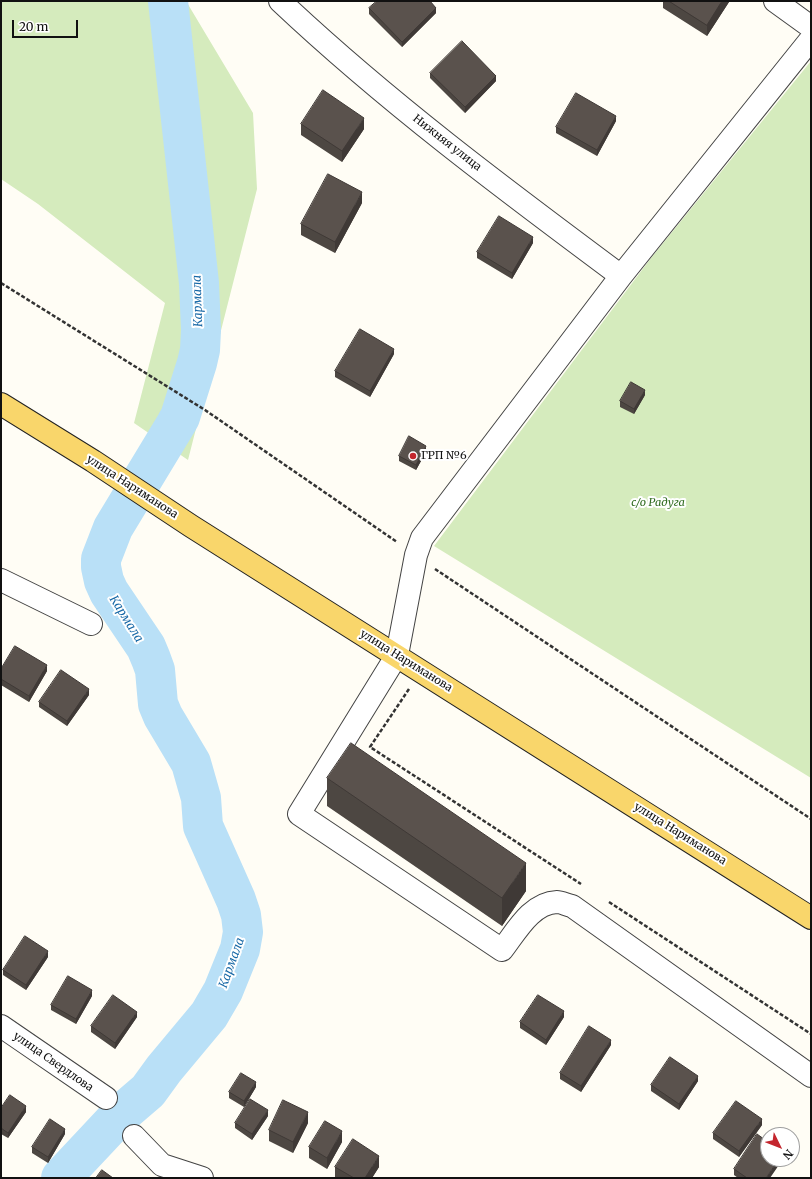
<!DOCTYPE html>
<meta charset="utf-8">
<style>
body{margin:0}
#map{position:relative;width:812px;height:1179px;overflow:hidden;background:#fffdf5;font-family:Merriweather,serif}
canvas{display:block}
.frame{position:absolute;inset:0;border:2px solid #111;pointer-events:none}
.north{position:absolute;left:760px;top:1127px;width:40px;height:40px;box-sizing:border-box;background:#fff;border:1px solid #a0a0a0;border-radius:50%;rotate:133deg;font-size:11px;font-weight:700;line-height:16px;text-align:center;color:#111}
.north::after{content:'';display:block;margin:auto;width:14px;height:18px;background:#c4262e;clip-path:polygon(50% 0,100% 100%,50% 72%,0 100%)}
.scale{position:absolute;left:12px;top:20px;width:66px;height:18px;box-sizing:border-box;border:2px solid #111;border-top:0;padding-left:5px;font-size:12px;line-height:14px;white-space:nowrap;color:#111;-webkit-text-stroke:3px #fff;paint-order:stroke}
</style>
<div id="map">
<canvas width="812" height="1179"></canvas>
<div class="frame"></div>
<div class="north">N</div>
<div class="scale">20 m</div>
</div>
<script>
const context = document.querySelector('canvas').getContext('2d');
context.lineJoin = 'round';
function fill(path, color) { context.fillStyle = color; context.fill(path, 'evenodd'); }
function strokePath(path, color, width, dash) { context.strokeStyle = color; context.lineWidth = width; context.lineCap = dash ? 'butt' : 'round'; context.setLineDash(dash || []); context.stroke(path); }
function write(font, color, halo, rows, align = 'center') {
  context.font = font + ' Merriweather,serif'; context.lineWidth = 4; context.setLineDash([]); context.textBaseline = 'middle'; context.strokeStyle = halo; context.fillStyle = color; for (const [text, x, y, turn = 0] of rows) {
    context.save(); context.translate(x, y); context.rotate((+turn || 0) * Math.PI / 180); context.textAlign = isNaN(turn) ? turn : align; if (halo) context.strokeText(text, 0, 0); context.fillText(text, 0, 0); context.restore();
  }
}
fill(new Path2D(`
 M 1,1 L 186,1 L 253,113 L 257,189 L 188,460 L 134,423 L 165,303 L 38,204 L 1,179 Z
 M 811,61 L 811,778 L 434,546 L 651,258 Z`), '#d5ebbd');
strokePath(new Path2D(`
 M 61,1178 L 120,1115 L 148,1091 L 164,1069 L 209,1015 L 223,991 L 240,949 L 243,932 L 241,915 L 236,900 L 203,826 L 201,798 L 191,763 L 163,716 L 158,704 L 155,670 L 151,659 L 146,647 L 109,592 L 104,581 L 101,567 L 101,559 L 113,528 L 176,424 L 180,417 L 197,363 L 200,350 L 201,330 L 199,283 L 168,1`), '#b9e0f7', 40);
const minor = new Path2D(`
 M 280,1 C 386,101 504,189 621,276
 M 775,1 L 811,27
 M 811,39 L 621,276 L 422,538 L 416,555 L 397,655 L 299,814 L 502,950 C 516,932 531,903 557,902 C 561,902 567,905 572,906 L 811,1076
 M 1,580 L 91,624
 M 1,1026 L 106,1098
 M 134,1136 L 162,1165 L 202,1178`);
const major = new Path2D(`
 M 1,404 L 93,461 L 191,526 L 811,918`);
strokePath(minor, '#444', 24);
strokePath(major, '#222', 24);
strokePath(new Path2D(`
 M 1,283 L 205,410 L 397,542
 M 435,569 L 811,819
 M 409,689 L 370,747 L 581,884
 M 609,902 L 811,1034`), '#333', 2.5, [4, 2]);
strokePath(minor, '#fff', 22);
strokePath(major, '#f9d66b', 22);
fill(new Path2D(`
 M 663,1 L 729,1 L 729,2 L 707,36 L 663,8 Z
 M 369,8 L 436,13 L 402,47 L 369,14 Z
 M 430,73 L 496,81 L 465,113 L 430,78 Z
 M 616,121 L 597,156 L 556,133 L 556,127 Z
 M 301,124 L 364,129 L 342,162 L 301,135 Z
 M 362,203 L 335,253 L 301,235 L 301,224 Z
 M 533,243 L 512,279 L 477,258 L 477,252 Z
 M 394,354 L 370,397 L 335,377 L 335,371 Z
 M 645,395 L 634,414 L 620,407 L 620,401 Z
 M 426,452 L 416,470 L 399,461 L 399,456 Z
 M 1,669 L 47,671 L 29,702 L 1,685 Z
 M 89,695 L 67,726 L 39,707 L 39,702 Z
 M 327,778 L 526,891 L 502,926 L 327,806 Z
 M 48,957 L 26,990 L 3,975 L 3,970 Z
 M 92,996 L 76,1024 L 51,1010 L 51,1005 Z
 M 137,1017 L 115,1049 L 91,1032 L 91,1026 Z
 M 564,1017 L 546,1045 L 520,1028 L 520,1022 Z
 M 611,1045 L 581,1092 L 560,1079 L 560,1073 Z
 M 698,1081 L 679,1110 L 651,1091 L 651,1085 Z
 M 256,1087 L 244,1107 L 229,1098 L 229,1092 Z
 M 1,1108 L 26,1112 L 8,1138 L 1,1134 Z
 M 268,1116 L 252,1140 L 235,1128 L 235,1123 Z
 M 308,1123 L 293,1153 L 269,1141 L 269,1130 Z
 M 762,1125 L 739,1157 L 713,1139 L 713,1133 Z
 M 65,1134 L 48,1163 L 32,1153 L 32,1147 Z
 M 342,1142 L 327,1169 L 309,1158 L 309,1147 Z
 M 335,1167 L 379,1167 L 372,1178 L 335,1178 Z
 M 734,1169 L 770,1178 L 738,1178 L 734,1175 Z`), '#4d4742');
fill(new Path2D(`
 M 722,1 L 729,1 L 729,2 L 707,36 L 707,25 Z
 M 436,8 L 436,13 L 402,47 L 402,42 Z
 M 496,76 L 496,81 L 465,113 L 465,107 Z
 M 616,116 L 616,121 L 597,156 L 597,150 Z
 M 364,118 L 364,129 L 342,162 L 342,151 Z
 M 362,192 L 362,203 L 335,253 L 335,242 Z
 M 533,237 L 533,243 L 512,279 L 512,273 Z
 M 394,349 L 394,354 L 370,397 L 370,391 Z
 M 645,390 L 645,395 L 634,414 L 634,409 Z
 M 426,446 L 426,452 L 416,470 L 416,465 Z
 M 47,665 L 47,671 L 29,702 L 29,696 Z
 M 89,689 L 89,695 L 67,726 L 67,721 Z
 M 526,863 L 526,891 L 502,926 L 502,898 Z
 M 48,951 L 48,957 L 26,990 L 26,985 Z
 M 92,990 L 92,996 L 76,1024 L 76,1019 Z
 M 564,1011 L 564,1017 L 546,1045 L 546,1040 Z
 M 137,1012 L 137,1017 L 115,1049 L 115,1043 Z
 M 611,1040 L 611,1045 L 581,1092 L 581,1086 Z
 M 698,1076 L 698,1081 L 679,1110 L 679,1104 Z
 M 256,1082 L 256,1087 L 244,1107 L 244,1101 Z
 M 26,1106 L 26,1112 L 8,1138 L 8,1133 Z
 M 268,1110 L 268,1116 L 252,1140 L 252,1134 Z
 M 308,1112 L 308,1123 L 293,1153 L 293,1142 Z
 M 762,1119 L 762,1125 L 739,1157 L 739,1151 Z
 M 65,1129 L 65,1134 L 48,1163 L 48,1157 Z
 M 342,1131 L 342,1142 L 327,1169 L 327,1158 Z
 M 379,1156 L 379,1167 L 372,1178 L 365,1178 Z
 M 779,1159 L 783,1159 L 770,1178 L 766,1178 Z`), '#3f3936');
const building = new Path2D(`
 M 377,1 L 430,1 L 436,8 L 402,42 L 369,8 Z
 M 669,1 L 722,1 L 707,25 Z
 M 462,41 L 496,76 L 465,107 L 430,73 Z
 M 323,90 L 364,118 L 342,151 L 301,124 Z
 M 576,93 L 616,116 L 597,150 L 556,127 Z
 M 328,174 L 362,192 L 335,242 L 301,224 Z
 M 499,216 L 533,237 L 512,273 L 477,252 Z
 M 360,329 L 394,349 L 370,391 L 335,371 Z
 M 631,382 L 645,390 L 634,409 L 620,401 Z
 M 409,436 L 426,446 L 416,465 L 399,456 Z
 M 15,646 L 47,665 L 29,696 L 1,679 L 1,669 Z
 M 61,670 L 89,689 L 67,721 L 39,702 Z
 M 351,743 L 526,863 L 502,898 L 327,778 Z
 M 25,936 L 48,951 L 26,985 L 3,970 Z
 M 68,976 L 92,990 L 76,1019 L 51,1005 Z
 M 113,995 L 137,1012 L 115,1043 L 91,1026 Z
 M 538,995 L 564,1011 L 546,1040 L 520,1022 Z
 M 589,1026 L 611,1040 L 581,1086 L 560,1073 Z
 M 670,1057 L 698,1076 L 679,1104 L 651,1085 Z
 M 241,1073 L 256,1082 L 244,1101 L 229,1092 Z
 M 10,1095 L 26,1106 L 8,1133 L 1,1128 L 1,1108 Z
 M 250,1099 L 268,1110 L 252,1134 L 235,1123 Z
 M 283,1100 L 308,1112 L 293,1142 L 269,1130 Z
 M 736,1101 L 762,1119 L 739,1151 L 713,1133 Z
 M 50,1119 L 65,1129 L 48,1157 L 32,1147 Z
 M 325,1121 L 342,1131 L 327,1158 L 309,1147 Z
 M 757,1134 L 768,1142 L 768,1159 L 779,1159 L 766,1178 L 747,1178 L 734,1169 Z
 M 353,1139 L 379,1156 L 365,1178 L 354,1178 L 335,1167 Z
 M 102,1170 L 113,1178 L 96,1178 Z`);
fill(building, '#5a524d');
strokePath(building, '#3f3936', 1);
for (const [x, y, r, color] of [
 [413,456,4,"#c4262e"]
]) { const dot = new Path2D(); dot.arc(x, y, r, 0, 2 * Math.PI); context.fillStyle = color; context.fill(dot); strokePath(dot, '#fff', 1.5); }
write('11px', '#111', '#fff', [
 ["Нижняя улица",447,143,38],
 ["улица Нариманова",132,487,33],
 ["улица Нариманова",406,661,32],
 ["улица Нариманова",680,834,32],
 ["улица Свердлова",53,1062,35]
]);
write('11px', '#111', '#fff', [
 ["ГРП №6",421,456]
], 'left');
write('italic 11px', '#2f6b1f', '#fff', [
 ["с/о Радуга",658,503]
]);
write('italic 12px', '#1768a6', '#fff', [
 ["Кармала",198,301,-92],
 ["Кармала",126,619,58],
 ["Кармала",232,963,-70]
]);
</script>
